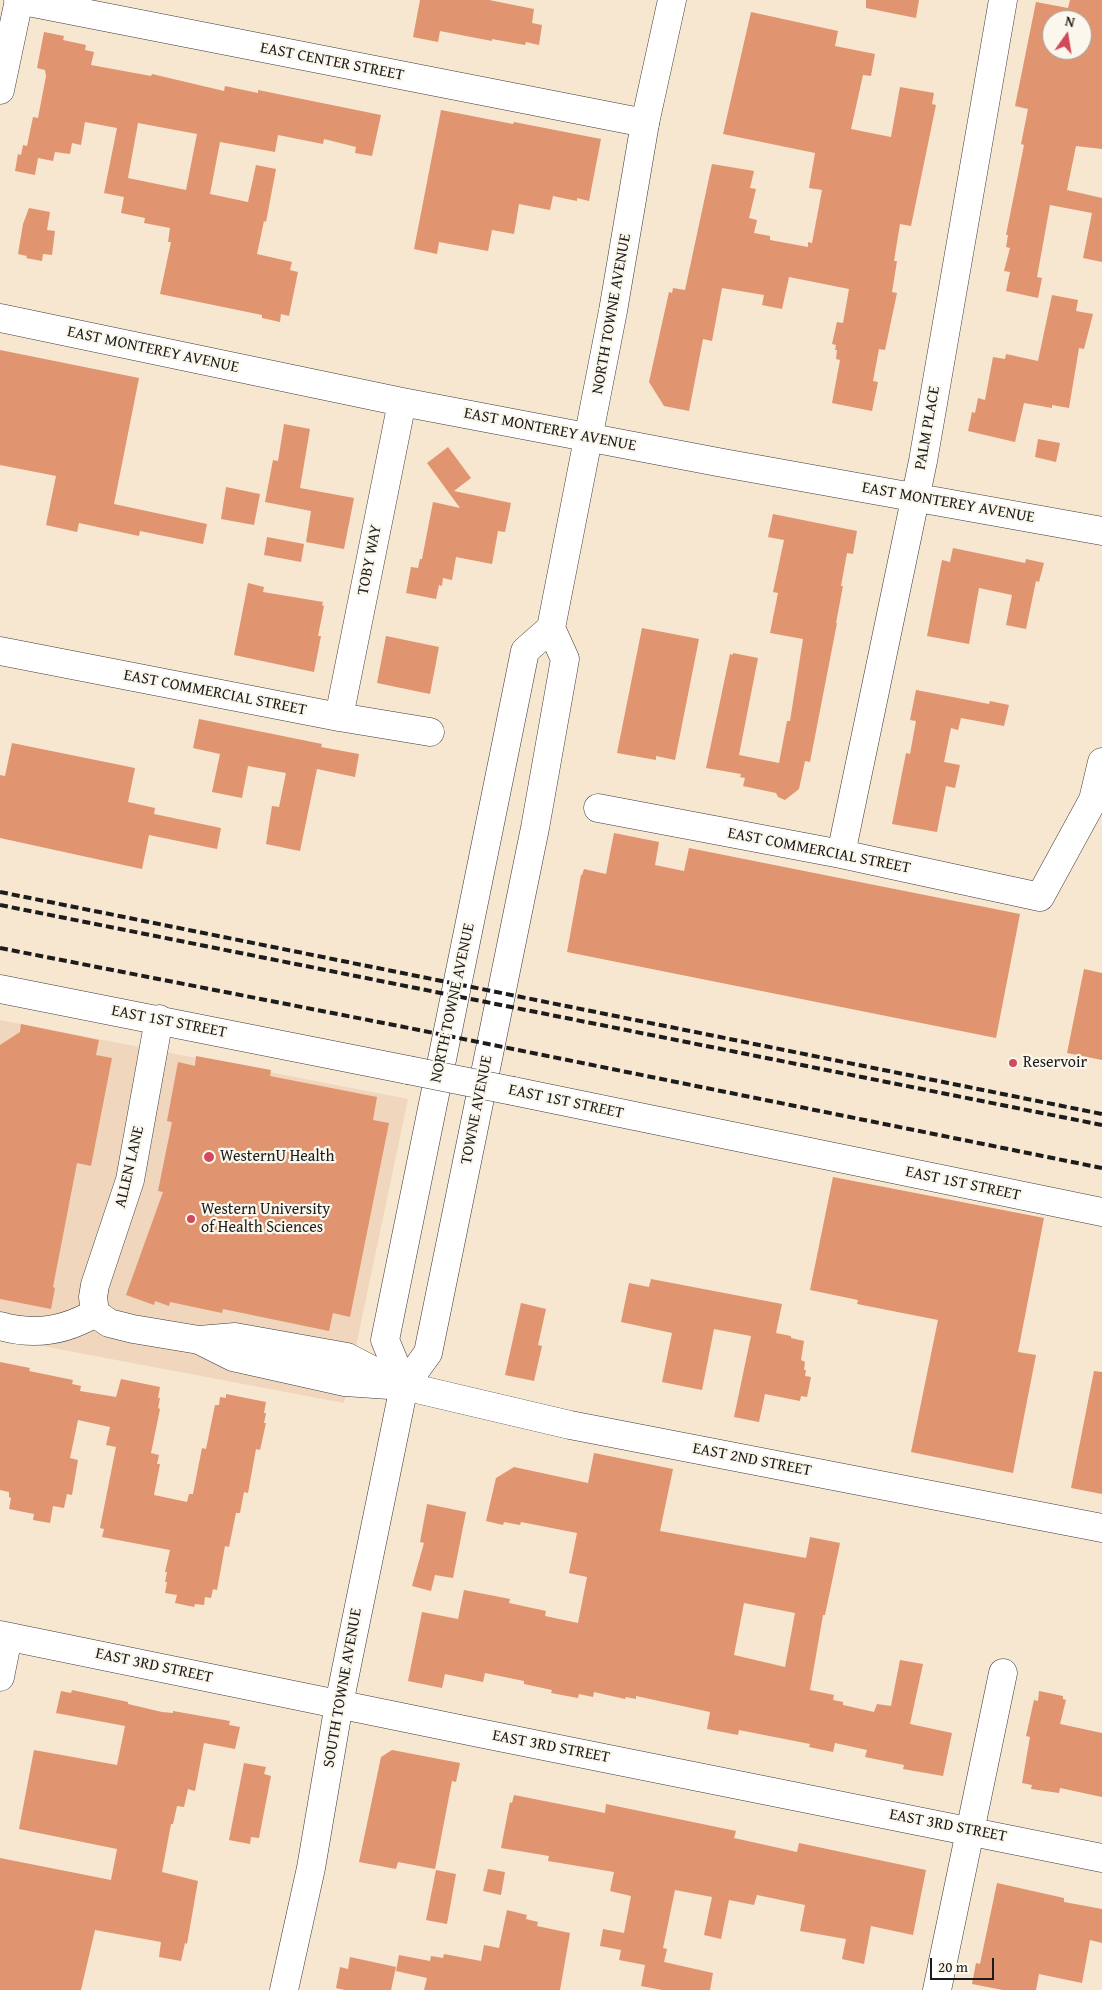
<!DOCTYPE html>
<style>
body{margin:0}
#map{position:relative;width:1102px;height:1990px;overflow:hidden;background:#f7e6d0;font-family:"Gentium Book Plus",serif}
canvas{display:block}
.north{position:absolute;left:1042px;top:10px;width:50px;height:50px;box-sizing:border-box;background:#fbf7ec;border:1px solid #a29f99;border-radius:50%;rotate:13deg;font-size:14px;font-weight:700;line-height:20px;text-align:center;color:#1c1c1c}
.north::after{content:'';display:block;margin:auto;width:18px;height:22px;background:#d1495b;clip-path:polygon(50% 0,100% 100%,50% 72%,0 100%)}
.scale{position:absolute;left:930px;top:1958px;width:64px;height:22px;box-sizing:border-box;border:2px solid #1c1c1c;border-top:0;padding-left:6px;font-size:15px;line-height:18px;white-space:nowrap;color:#1c1c1c;-webkit-text-stroke:4px #fbf7ec;paint-order:stroke}
</style>
<div id="map">
<canvas width="1102" height="1990"></canvas>
<div class="north">N</div>
<div class="scale">20 m</div>
</div>
<script>
const context = document.querySelector('canvas').getContext('2d');
context.lineJoin = 'round';
function fill(path, color) { context.fillStyle = color; context.fill(path, 'evenodd'); }
function strokePath(path, color, width, dash) { context.strokeStyle = color; context.lineWidth = width; context.lineCap = dash ? 'butt' : 'round'; context.setLineDash(dash || []); context.stroke(path); }
function write(font, color, halo, rows, align = 'center') {
  context.font = font + ' "Gentium Book Plus",serif'; context.lineWidth = 4.5; context.setLineDash([]); context.textBaseline = 'middle'; context.strokeStyle = halo; context.fillStyle = color; for (const [text, x, y, turn = 0] of rows) {
    context.save(); context.translate(x, y); context.rotate((+turn || 0) * Math.PI / 180); context.textAlign = isNaN(turn) ? turn : align; if (halo) context.strokeText(text, 0, 0); context.fillText(text, 0, 0); context.restore();
  }
}
fill(new Path2D(`
 M 0,1020 L 408,1099 L 344,1403 L 0,1338 Z`), '#efd6bc');
fill(new Path2D(`
 M 420,0 L 489,0 L 534,9 L 532,23 L 542,25 L 539,45 L 526,42 L 525,45 L 492,39 L 492,41 L 440,31 L 438,42 L 413,37 Z
 M 866,0 L 919,0 L 916,18 L 866,8 Z
 M 1070,0 L 1102,0 L 1102,149 L 1076,146 L 1067,190 L 1102,198 L 1102,262 L 1083,258 L 1092,213 L 1050,205 L 1037,277 L 1042,278 L 1038,298 L 1006,291 L 1010,272 L 1004,271 L 1010,248 L 1006,247 L 1008,235 L 1006,235 L 1024,145 L 1021,144 L 1028,109 L 1015,106 L 1036,2 L 1068,8 ZM 1052,20 L 1082,20 L 1082,50 L 1052,50 Z
 M 751,12 L 838,31 L 835,46 L 875,54 L 871,76 L 863,75 L 851,129 L 891,137 L 900,87 L 934,93 L 932,104 L 936,105 L 911,226 L 900,224 L 894,261 L 897,261 L 892,292 L 897,293 L 885,350 L 879,349 L 873,381 L 878,382 L 872,411 L 832,403 L 840,360 L 836,359 L 837,350 L 835,350 L 836,345 L 832,344 L 837,322 L 843,323 L 849,289 L 789,277 L 782,309 L 762,305 L 764,295 L 722,288 L 712,341 L 703,339 L 689,411 L 664,406 L 649,382 L 669,292 L 672,293 L 673,288 L 685,290 L 712,164 L 754,171 L 750,188 L 756,189 L 749,218 L 757,220 L 754,233 L 770,236 L 770,240 L 808,247 L 808,242 L 812,243 L 822,190 L 809,188 L 815,153 L 723,134 Z
 M 44,32 L 64,36 L 63,40 L 86,45 L 85,50 L 94,52 L 91,65 L 151,76 L 152,74 L 224,91 L 225,86 L 258,93 L 258,90 L 381,115 L 372,156 L 355,153 L 356,147 L 324,139 L 323,144 L 278,135 L 275,152 L 220,142 L 210,194 L 248,202 L 256,165 L 276,169 L 266,222 L 264,221 L 257,254 L 292,262 L 290,270 L 298,272 L 289,316 L 281,314 L 280,322 L 262,318 L 262,315 L 160,294 L 171,242 L 168,242 L 170,228 L 144,223 L 145,218 L 121,213 L 124,197 L 104,193 L 117,128 L 85,122 L 81,145 L 72,143 L 70,154 L 55,152 L 53,161 L 38,158 L 35,175 L 15,171 L 18,154 L 21,155 L 23,145 L 27,146 L 33,117 L 38,118 L 46,76 L 45,70 L 37,68 ZM 138,123 L 197,134 L 186,190 L 128,178 Z
 M 441,110 L 513,124 L 514,122 L 601,139 L 589,201 L 577,198 L 577,201 L 553,196 L 550,210 L 519,204 L 514,234 L 492,230 L 488,251 L 439,242 L 437,254 L 414,249 Z
 M 29,208 L 50,212 L 47,230 L 55,231 L 52,255 L 43,254 L 42,261 L 26,258 L 27,256 L 18,254 L 23,224 Z
 M 1052,295 L 1078,300 L 1076,311 L 1093,314 L 1084,349 L 1079,348 L 1069,408 L 1052,405 L 1052,408 L 1024,403 L 1015,442 L 968,431 L 972,412 L 975,413 L 978,398 L 985,400 L 993,357 L 1005,359 L 1006,354 L 1038,361 Z
 M 0,350 L 139,378 L 114,504 L 207,524 L 203,544 L 140,531 L 139,536 L 79,523 L 77,532 L 46,525 L 56,476 L 0,465 Z
 M 284,424 L 310,429 L 300,488 L 354,498 L 344,549 L 306,542 L 311,511 L 265,502 L 273,460 L 278,461 Z
 M 1038,439 L 1060,443 L 1056,462 L 1035,457 Z
 M 448,447 L 471,478 L 454,491 L 511,503 L 505,532 L 498,531 L 492,564 L 456,557 L 452,580 L 443,578 L 442,586 L 439,585 L 436,599 L 406,593 L 411,567 L 418,568 L 420,559 L 422,559 L 433,502 L 460,508 L 427,463 Z
 M 226,487 L 260,494 L 254,525 L 221,519 Z
 M 773,514 L 857,531 L 853,554 L 847,553 L 841,586 L 843,586 L 836,623 L 837,623 L 810,762 L 805,761 L 799,789 L 785,800 L 778,797 L 776,793 L 743,786 L 745,778 L 740,777 L 741,774 L 706,768 L 730,654 L 733,655 L 733,653 L 758,658 L 739,755 L 779,763 L 787,721 L 790,721 L 803,639 L 770,633 L 778,593 L 773,592 L 784,540 L 768,537 Z
 M 267,537 L 304,544 L 301,562 L 264,555 Z
 M 953,548 L 1025,563 L 1026,559 L 1044,563 L 1039,582 L 1036,581 L 1026,629 L 1006,625 L 1012,595 L 979,588 L 969,644 L 927,636 L 942,560 L 950,562 Z
 M 248,583 L 264,587 L 263,592 L 323,602 L 322,605 L 324,606 L 318,636 L 321,636 L 314,672 L 234,655 Z
 M 642,628 L 699,639 L 675,760 L 656,756 L 656,760 L 617,753 Z
 M 386,636 L 439,647 L 430,694 L 377,683 Z
 M 916,690 L 989,704 L 990,701 L 1009,705 L 1004,726 L 961,718 L 958,730 L 951,728 L 944,762 L 960,765 L 955,788 L 946,786 L 937,832 L 892,824 L 906,753 L 910,754 L 916,721 L 910,720 Z
 M 199,719 L 322,744 L 321,747 L 359,754 L 355,777 L 317,769 L 300,851 L 266,844 L 272,806 L 279,807 L 286,773 L 248,766 L 242,798 L 212,792 L 220,754 L 193,748 Z
 M 12,743 L 135,768 L 128,802 L 155,808 L 154,814 L 221,828 L 217,849 L 149,835 L 142,869 L 0,838 L 0,775 L 5,776 Z
 M 614,833 L 659,842 L 655,865 L 684,871 L 689,848 L 1020,914 L 996,1038 L 567,952 L 581,875 L 582,875 L 584,869 L 606,874 Z
 M 1084,969 L 1102,973 L 1102,1060 L 1067,1053 Z
 M 21,1024 L 99,1040 L 96,1055 L 112,1058 L 91,1166 L 77,1163 L 53,1287 L 55,1288 L 51,1309 L 0,1299 L 0,1045 L 20,1032 Z
 M 196,1056 L 271,1070 L 270,1076 L 377,1097 L 373,1120 L 389,1123 L 350,1317 L 333,1313 L 329,1331 L 223,1309 L 222,1313 L 170,1302 L 169,1306 L 155,1301 L 154,1305 L 126,1295 L 163,1192 L 158,1191 L 172,1122 L 167,1121 L 178,1062 L 195,1066 Z
 M 833,1177 L 1044,1218 L 1018,1352 L 1036,1355 L 1013,1473 L 911,1452 L 938,1320 L 857,1304 L 858,1300 L 810,1290 Z
 M 651,1279 L 782,1304 L 776,1333 L 791,1336 L 791,1338 L 804,1341 L 801,1360 L 805,1362 L 804,1370 L 806,1370 L 805,1376 L 811,1377 L 807,1397 L 801,1396 L 800,1401 L 765,1394 L 759,1422 L 734,1417 L 751,1336 L 714,1329 L 702,1390 L 662,1382 L 672,1333 L 621,1322 L 629,1283 L 649,1287 Z
 M 521,1303 L 546,1309 L 538,1345 L 542,1346 L 534,1381 L 505,1375 Z
 M 0,1362 L 30,1368 L 29,1371 L 73,1380 L 72,1384 L 81,1386 L 80,1391 L 116,1397 L 121,1379 L 160,1387 L 158,1398 L 160,1398 L 158,1408 L 160,1409 L 151,1453 L 159,1455 L 157,1464 L 160,1464 L 154,1495 L 187,1502 L 189,1494 L 193,1494 L 202,1448 L 206,1449 L 215,1405 L 219,1405 L 220,1397 L 226,1398 L 226,1394 L 266,1402 L 264,1413 L 266,1413 L 264,1423 L 266,1423 L 260,1450 L 256,1449 L 248,1493 L 244,1492 L 240,1513 L 236,1513 L 229,1547 L 225,1546 L 217,1590 L 213,1589 L 211,1598 L 205,1597 L 204,1605 L 195,1604 L 194,1607 L 175,1603 L 177,1595 L 165,1593 L 167,1582 L 165,1582 L 167,1572 L 165,1572 L 170,1550 L 102,1537 L 104,1529 L 100,1528 L 116,1447 L 106,1445 L 110,1427 L 78,1420 L 70,1458 L 78,1460 L 72,1495 L 67,1494 L 64,1508 L 53,1506 L 50,1523 L 33,1520 L 34,1514 L 9,1509 L 11,1498 L 9,1497 L 9,1492 L 0,1490 Z
 M 1094,1371 L 1102,1372 L 1102,1494 L 1071,1488 Z
 M 594,1453 L 673,1469 L 660,1531 L 806,1558 L 810,1537 L 840,1543 L 825,1615 L 823,1615 L 810,1690 L 834,1695 L 833,1700 L 843,1702 L 843,1705 L 874,1712 L 877,1704 L 891,1706 L 900,1660 L 923,1664 L 910,1724 L 952,1733 L 943,1776 L 903,1769 L 904,1765 L 865,1757 L 867,1750 L 835,1743 L 833,1752 L 809,1747 L 810,1744 L 739,1730 L 738,1735 L 707,1729 L 710,1712 L 636,1696 L 636,1699 L 626,1697 L 625,1699 L 594,1692 L 593,1697 L 579,1694 L 578,1698 L 551,1693 L 552,1690 L 524,1684 L 524,1681 L 485,1673 L 483,1682 L 445,1674 L 442,1688 L 408,1681 L 422,1612 L 458,1619 L 464,1590 L 510,1599 L 509,1603 L 546,1611 L 545,1616 L 578,1623 L 587,1577 L 569,1573 L 577,1533 L 521,1522 L 520,1525 L 504,1522 L 503,1525 L 486,1521 L 496,1478 L 514,1467 L 588,1483 ZM 744,1603 L 795,1613 L 785,1667 L 734,1655 Z
 M 427,1504 L 466,1512 L 453,1578 L 435,1575 L 431,1591 L 412,1586 L 424,1543 L 420,1542 Z
 M 72,1690 L 128,1702 L 128,1704 L 162,1712 L 173,1713 L 173,1711 L 230,1721 L 229,1725 L 240,1727 L 235,1749 L 204,1743 L 195,1791 L 188,1789 L 184,1807 L 177,1806 L 173,1824 L 171,1824 L 162,1872 L 198,1881 L 187,1944 L 185,1943 L 181,1961 L 159,1957 L 161,1942 L 95,1930 L 81,1990 L 0,1990 L 0,1858 L 111,1880 L 117,1849 L 19,1829 L 34,1750 L 117,1765 L 125,1726 L 56,1713 L 61,1691 L 71,1693 Z
 M 1039,1691 L 1063,1696 L 1063,1699 L 1066,1700 L 1060,1724 L 1102,1733 L 1102,1797 L 1060,1788 L 1059,1793 L 1031,1789 L 1032,1785 L 1022,1783 L 1030,1737 L 1026,1736 L 1034,1700 L 1038,1701 Z
 M 392,1750 L 460,1763 L 456,1782 L 452,1781 L 435,1869 L 398,1862 L 396,1869 L 359,1862 L 381,1757 Z
 M 244,1763 L 266,1767 L 264,1774 L 271,1776 L 259,1838 L 251,1837 L 250,1844 L 229,1840 Z
 M 514,1795 L 605,1813 L 606,1804 L 736,1831 L 734,1838 L 797,1852 L 799,1843 L 926,1870 L 913,1935 L 871,1926 L 864,1964 L 842,1959 L 846,1939 L 800,1931 L 805,1905 L 757,1895 L 754,1905 L 729,1900 L 721,1939 L 704,1935 L 712,1897 L 675,1890 L 663,1948 L 667,1949 L 664,1962 L 713,1973 L 710,1990 L 662,1990 L 641,1986 L 645,1965 L 619,1960 L 621,1950 L 600,1946 L 603,1929 L 624,1933 L 631,1896 L 610,1891 L 614,1872 L 548,1861 L 549,1856 L 501,1848 L 510,1802 L 512,1803 Z
 M 488,1869 L 505,1872 L 501,1895 L 483,1891 Z
 M 436,1870 L 456,1874 L 447,1924 L 426,1920 Z
 M 997,1883 L 1064,1898 L 1064,1902 L 1102,1909 L 1102,1943 L 1090,1940 L 1082,1983 L 1039,1974 L 1036,1990 L 1003,1990 L 972,1984 L 976,1963 L 980,1964 Z
 M 507,1910 L 527,1915 L 526,1919 L 538,1922 L 537,1926 L 570,1933 L 560,1990 L 424,1990 L 427,1978 L 396,1971 L 399,1955 L 430,1961 L 431,1956 L 443,1958 L 444,1954 L 481,1961 L 484,1945 L 499,1948 Z
 M 350,1957 L 396,1967 L 391,1990 L 345,1990 L 336,1988 L 340,1967 L 348,1969 Z`), '#e09470');
const minor = new Path2D(`
 M 18,0 L 645,123
 M 0,90 L 19,0
 M 0,318 L 402,402 L 723,463 L 1102,531
 M 0,651 L 339,717 L 430,732
 M 339,717 L 402,402
 M 598,808 L 841,854 L 1040,897 L 1093,800 L 1102,762
 M 841,854 L 923,461 L 1003,0
 M 0,989 L 408,1070
 M 513,1091 L 1102,1212
 M 95,1313 L 109,1323 L 133,1329 L 199,1340 L 235,1337 L 347,1357 L 393,1381
 M 95,1313 L 93,1297 L 95,1285 L 130,1180 L 159,1019
 M 0,1326 C 34,1336 65,1331 95,1313
 M 199,1340 L 233,1357 L 345,1382 L 404,1386 L 570,1425 L 1102,1528
 M 0,1635 L 479,1733 L 1102,1858
 M 0,1677 L 8,1637
 M 937,1990 L 1003,1673`);
const major = new Path2D(`
 M 404,1386 L 385,1340 L 525,651 L 551,628
 M 284,1990 L 311,1868 L 339,1704 L 404,1386 L 428,1353 L 535,828 L 565,659 L 551,628 L 613,311 L 645,123 L 672,0`);
strokePath(minor, '#3d3a37', 29);
strokePath(major, '#3d3a37', 29);
strokePath(minor, '#fff', 28);
strokePath(major, '#fff', 28);
strokePath(new Path2D(`
 M 0,892 L 1102,1114
 M 0,905 L 1102,1125
 M 0,948 L 409,1028 L 1102,1168`), '#1c1c1c', 4, [8, 4]);
const minorBridge = new Path2D(`
 M 408,1070 L 513,1091`);
strokePath(minorBridge, '#3d3a37', 29, []);
strokePath(minorBridge, '#fff', 28);
for (const [x, y, r, color] of [
 [1013,1063,5,"#d1495b"],
 [209,1157,6,"#d1495b"],
 [191,1219,5,"#d1495b"]
]) { const dot = new Path2D(); dot.arc(x, y, r, 0, 2 * Math.PI); context.fillStyle = color; context.fill(dot); strokePath(dot, '#fbf7ec', 2); }
write('16px', '#1c1c1c', '#fbf7ec', [
 ["EAST CENTER STREET",332,62,11],
 ["NORTH TOWNE AVENUE",612,314,-80],
 ["EAST MONTEREY AVENUE",153,350,12],
 ["PALM PLACE",928,428,-80],
 ["EAST MONTEREY AVENUE",550,430,11],
 ["EAST MONTEREY AVENUE",948,503,10],
 ["TOBY WAY",370,560,-79],
 ["EAST COMMERCIAL STREET",215,693,11],
 ["EAST COMMERCIAL STREET",819,851,11],
 ["NORTH TOWNE AVENUE",453,1003,-78],
 ["EAST 1ST STREET",169,1022,11],
 ["EAST 1ST STREET",566,1102,12],
 ["TOWNE AVENUE",477,1110,-79],
 ["ALLEN LANE",130,1167,-77],
 ["EAST 1ST STREET",963,1184,12],
 ["EAST 2ND STREET",752,1460,11],
 ["EAST 3RD STREET",154,1666,12],
 ["SOUTH TOWNE AVENUE",343,1688,-80],
 ["EAST 3RD STREET",551,1747,11],
 ["EAST 3RD STREET",948,1826,11]
]);
write('16px', '#1c1c1c', '#fbf7ec', [
 ["Reservoir",1023,1063],
 ["WesternU Health",220,1157],
 ["Western University",201,1210],
 ["of Health Sciences",201,1228]
], 'left');
</script>
